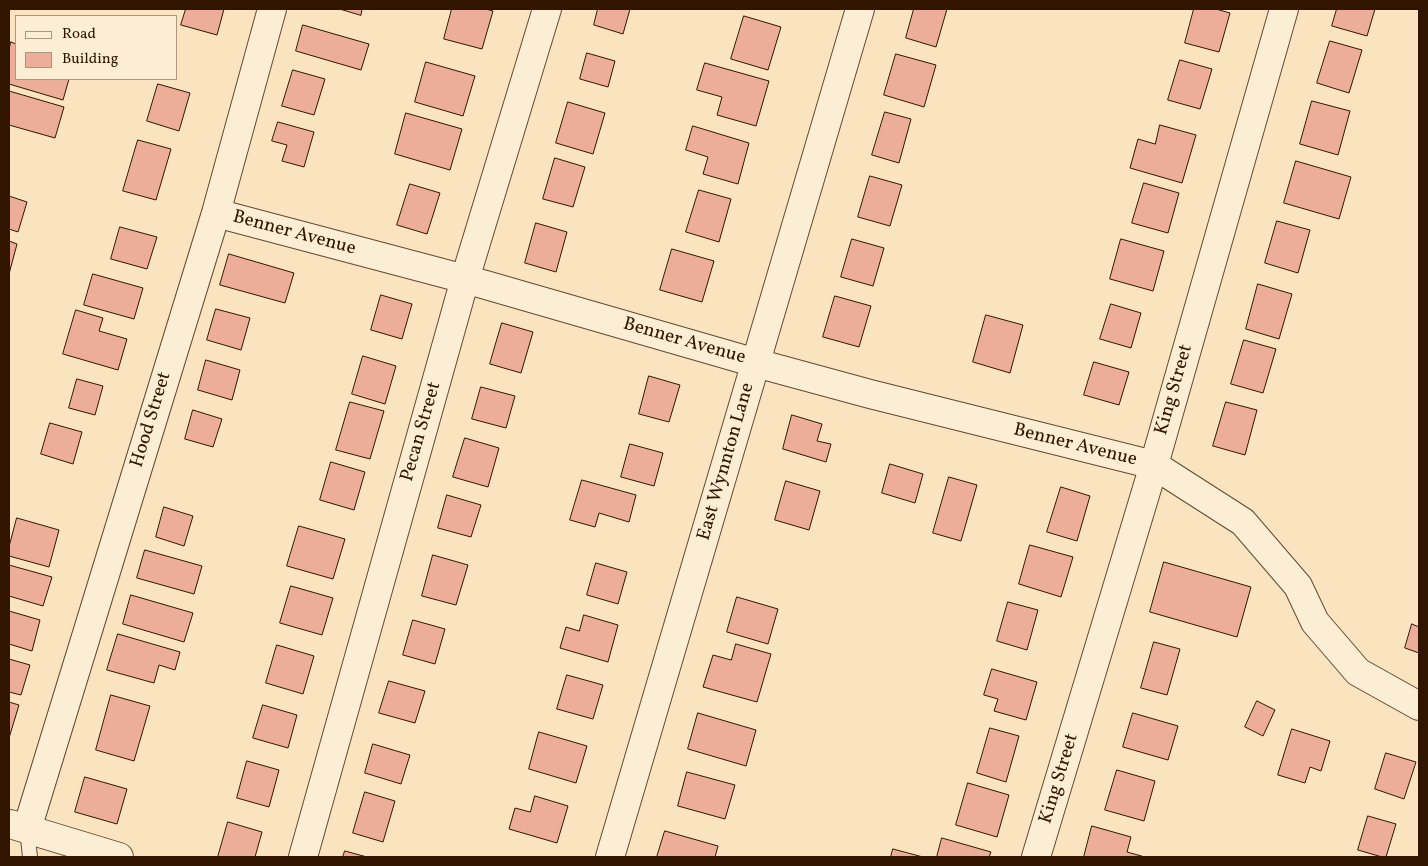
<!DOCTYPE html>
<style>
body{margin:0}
#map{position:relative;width:1428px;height:866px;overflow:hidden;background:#fae4bf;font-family:Vollkorn,serif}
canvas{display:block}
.frame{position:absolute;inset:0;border:10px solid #311500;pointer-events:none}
.legend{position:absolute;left:15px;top:15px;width:162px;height:65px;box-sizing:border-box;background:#fcedd5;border:1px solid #ab9780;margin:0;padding:6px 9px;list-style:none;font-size:15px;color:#311500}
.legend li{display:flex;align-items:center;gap:10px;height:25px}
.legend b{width:25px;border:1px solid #ab9780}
</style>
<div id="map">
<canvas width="1428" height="866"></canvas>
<div class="frame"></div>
<ul class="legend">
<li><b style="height:6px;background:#fcedd5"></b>Road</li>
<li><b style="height:14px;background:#ecad99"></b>Building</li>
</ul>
</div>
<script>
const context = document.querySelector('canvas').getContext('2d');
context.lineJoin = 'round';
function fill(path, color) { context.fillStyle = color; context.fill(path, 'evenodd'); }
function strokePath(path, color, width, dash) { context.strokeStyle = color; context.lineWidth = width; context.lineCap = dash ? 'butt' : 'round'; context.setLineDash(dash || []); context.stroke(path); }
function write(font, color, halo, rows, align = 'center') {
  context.font = font + ' Vollkorn,serif'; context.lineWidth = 4; context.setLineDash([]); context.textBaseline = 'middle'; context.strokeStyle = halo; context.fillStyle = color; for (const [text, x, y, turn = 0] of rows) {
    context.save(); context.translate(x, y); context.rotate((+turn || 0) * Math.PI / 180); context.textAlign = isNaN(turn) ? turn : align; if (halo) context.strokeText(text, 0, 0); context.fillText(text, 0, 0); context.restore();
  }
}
const building = new Path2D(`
 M 186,9 L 224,9 L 217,35 L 181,25 Z
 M 340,9 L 362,9 L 361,15 Z
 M 452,9 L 486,9 L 493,11 L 482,49 L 444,39 Z
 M 598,9 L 630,9 L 623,34 L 594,25 Z
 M 914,9 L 947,9 L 936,47 L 906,38 Z
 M 1194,9 L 1216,9 L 1230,13 L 1219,52 L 1185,43 Z
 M 1337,9 L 1375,9 L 1367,36 L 1332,26 Z
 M 744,16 L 781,27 L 768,70 L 731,59 Z
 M 303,25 L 369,44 L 361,70 L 296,51 Z
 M 1330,41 L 1362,50 L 1349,93 L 1317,83 Z
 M 11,42 L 16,44 L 16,79 L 69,79 L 63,100 L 9,84 L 9,50 Z
 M 587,53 L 615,61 L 608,87 L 580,79 Z
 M 896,54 L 936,65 L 924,107 L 884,95 Z
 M 1180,60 L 1212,69 L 1200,109 L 1168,100 Z
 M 426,62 L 475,76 L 463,116 L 415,102 Z
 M 705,63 L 769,81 L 756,126 L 717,115 L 722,97 L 697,90 Z
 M 293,70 L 325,79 L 314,115 L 282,106 Z
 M 158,84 L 190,93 L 179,131 L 147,121 Z
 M 9,91 L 64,107 L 55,138 L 9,125 Z
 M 1312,101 L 1350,111 L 1338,155 L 1300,144 Z
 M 568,102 L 605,113 L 593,154 L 556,143 Z
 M 885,112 L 911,119 L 899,163 L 872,155 Z
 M 406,113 L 462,129 L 450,170 L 395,154 Z
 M 278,122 L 314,132 L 304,167 L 282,161 L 287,145 L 272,141 Z
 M 1160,125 L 1196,135 L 1182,183 L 1130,168 L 1138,139 L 1155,144 Z
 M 693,126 L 749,143 L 738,184 L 703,174 L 708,157 L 686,150 Z
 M 138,140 L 171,149 L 156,200 L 123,191 Z
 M 555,158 L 585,167 L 573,207 L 543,199 Z
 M 1296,161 L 1351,177 L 1339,219 L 1284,203 Z
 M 870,176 L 902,185 L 890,226 L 858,217 Z
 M 1144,183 L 1179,193 L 1168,233 L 1132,223 Z
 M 410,184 L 440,193 L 427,234 L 397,225 Z
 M 699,190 L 731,199 L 719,242 L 686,232 Z
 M 9,196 L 27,202 L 18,232 L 9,229 Z
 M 1277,221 L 1310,230 L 1298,273 L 1265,263 Z
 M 536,223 L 567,232 L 556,272 L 525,263 Z
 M 120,227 L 157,237 L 147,269 L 111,259 Z
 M 852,239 L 884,248 L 873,286 L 841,277 Z
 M 1121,239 L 1164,251 L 1153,291 L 1110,279 Z
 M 9,241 L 17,244 L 9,274 Z
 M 672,249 L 714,261 L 702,302 L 660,290 Z
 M 229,254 L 294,273 L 285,303 L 220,285 Z
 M 93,274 L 143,288 L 134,319 L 84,305 Z
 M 1258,284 L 1292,294 L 1279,339 L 1246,329 Z
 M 381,295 L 412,304 L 402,339 L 371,330 Z
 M 835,296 L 871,306 L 859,347 L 823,337 Z
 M 1111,304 L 1141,313 L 1131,348 L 1100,339 Z
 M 216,309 L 250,318 L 241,350 L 207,340 Z
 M 76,310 L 103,318 L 99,331 L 127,339 L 118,370 L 63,354 Z
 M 986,315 L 1023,325 L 1010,373 L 973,362 Z
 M 502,323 L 533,332 L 521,373 L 490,364 Z
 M 1244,340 L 1276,349 L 1263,393 L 1231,384 Z
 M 363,356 L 396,366 L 385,404 L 352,394 Z
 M 206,360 L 240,370 L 232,400 L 198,390 Z
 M 1094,362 L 1129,372 L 1119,405 L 1084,395 Z
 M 649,376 L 680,385 L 669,422 L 639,414 Z
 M 77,379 L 103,386 L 95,415 L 69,408 Z
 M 481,387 L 515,396 L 506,428 L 472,419 Z
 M 350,402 L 384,411 L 370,459 L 336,450 Z
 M 1226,402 L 1257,410 L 1245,455 L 1213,446 Z
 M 193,410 L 222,419 L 213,447 L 185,439 Z
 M 792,415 L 822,424 L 817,441 L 831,444 L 826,462 L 783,449 Z
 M 50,423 L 82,432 L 73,464 L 41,454 Z
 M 465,438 L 499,448 L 488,487 L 453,477 Z
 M 630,444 L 663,453 L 654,486 L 621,477 Z
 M 331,462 L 365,472 L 354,510 L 320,500 Z
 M 890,464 L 923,474 L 915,503 L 882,493 Z
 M 949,477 L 977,485 L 961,541 L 933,533 Z
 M 582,480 L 636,495 L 629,522 L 599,513 L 595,527 L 570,520 Z
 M 786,481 L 820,491 L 809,530 L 775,520 Z
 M 1061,487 L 1090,496 L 1077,541 L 1047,532 Z
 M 447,495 L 481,505 L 471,537 L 438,528 Z
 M 164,507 L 193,516 L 184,546 L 156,537 Z
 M 17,518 L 59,530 L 49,567 L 9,556 L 9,547 Z
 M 299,526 L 345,539 L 333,579 L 287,566 Z
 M 1030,545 L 1073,557 L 1061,597 L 1019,584 Z
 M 145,550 L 202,566 L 194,594 L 137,578 Z
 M 433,555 L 468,565 L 456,605 L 422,596 Z
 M 1164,562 L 1251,587 L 1237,637 L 1150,612 Z
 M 596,563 L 627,572 L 618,604 L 587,595 Z
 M 9,565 L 52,577 L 43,606 L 9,596 Z
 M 291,586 L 333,598 L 322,635 L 280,623 Z
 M 131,595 L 193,613 L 184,642 L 123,624 Z
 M 737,597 L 778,609 L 768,644 L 727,632 Z
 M 1008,602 L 1038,610 L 1027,650 L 997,641 Z
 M 9,611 L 40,620 L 32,651 L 9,644 Z
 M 584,615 L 618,625 L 608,662 L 560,648 L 566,627 L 579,631 Z
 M 413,620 L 445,629 L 435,664 L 403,655 Z
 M 1412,624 L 1419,627 L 1419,653 L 1405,648 Z
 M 118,634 L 180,652 L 175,670 L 159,665 L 154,683 L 107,670 Z
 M 1154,642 L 1180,649 L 1167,695 L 1141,688 Z
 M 736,644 L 771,654 L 757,702 L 703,687 L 713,655 L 731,660 Z
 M 277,645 L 314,656 L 303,694 L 266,683 Z
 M 9,659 L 30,665 L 21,695 L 9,692 Z
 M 992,669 L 1037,682 L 1026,720 L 994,711 L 998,699 L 984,695 Z
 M 567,675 L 603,685 L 593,719 L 557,709 Z
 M 389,681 L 425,691 L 415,723 L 379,713 Z
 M 111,695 L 150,706 L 134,761 L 96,750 Z
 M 1257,701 L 1275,710 L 1263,736 L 1245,727 Z
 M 9,702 L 19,705 L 9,738 Z
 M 263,705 L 297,715 L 288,748 L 253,738 Z
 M 698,713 L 756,730 L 746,766 L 688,749 Z
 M 1133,713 L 1178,726 L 1168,760 L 1123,747 Z
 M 990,728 L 1019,736 L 1006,782 L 977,773 Z
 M 1292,729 L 1330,741 L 1321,771 L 1310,767 L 1305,783 L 1278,775 Z
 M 539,732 L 587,746 L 576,783 L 529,769 Z
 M 373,744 L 410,755 L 401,784 L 365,773 Z
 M 1386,753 L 1416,762 L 1404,799 L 1375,789 Z
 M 247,761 L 279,770 L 269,807 L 237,798 Z
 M 1117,770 L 1155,781 L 1144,821 L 1105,810 Z
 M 687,772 L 735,785 L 725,819 L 678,806 Z
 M 85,777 L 127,789 L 117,824 L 75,812 Z
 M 968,783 L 1009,795 L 997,837 L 956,825 Z
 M 365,792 L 395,801 L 383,842 L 353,833 Z
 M 535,796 L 568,806 L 557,843 L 509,829 L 515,808 L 530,812 Z
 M 1368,816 L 1396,824 L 1386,857 L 1382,857 L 1358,850 Z
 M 228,822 L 262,832 L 255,857 L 218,857 Z
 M 1092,826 L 1131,837 L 1127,852 L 1145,857 L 1084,857 Z
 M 665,831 L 718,846 L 715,857 L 657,857 Z
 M 942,838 L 991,852 L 989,857 L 937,857 Z
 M 893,849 L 923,857 L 891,857 Z
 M 345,851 L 367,857 L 343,857 Z`);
fill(building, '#ecad99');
strokePath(building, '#311500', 1);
const lane = new Path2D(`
 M 27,829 L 30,857`);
const street = new Path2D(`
 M 216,213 L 465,279 L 756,363 L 870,394 L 1154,465 L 1243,522 L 1298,586 L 1315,622 L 1358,672 L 1419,706
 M 10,824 L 119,857
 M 27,829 L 216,213 L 272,9
 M 303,857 L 465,279 L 547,9
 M 610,857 L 860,9
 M 1036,857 L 1154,465 L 1284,9`);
strokePath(lane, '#634930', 16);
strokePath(street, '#634930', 30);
strokePath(lane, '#fcedd5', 14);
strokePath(street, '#fcedd5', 28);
write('19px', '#311500', '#fcedd5', [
 ["Benner Avenue",294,234,15],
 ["Benner Avenue",684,342,16],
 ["King Street",1175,390,-74],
 ["Hood Street",152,420,-73],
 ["Pecan Street",422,432,-74],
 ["Benner Avenue",1075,446,14],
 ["East Wynnton Lane",727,462,-74],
 ["King Street",1060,779,-73]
]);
</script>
